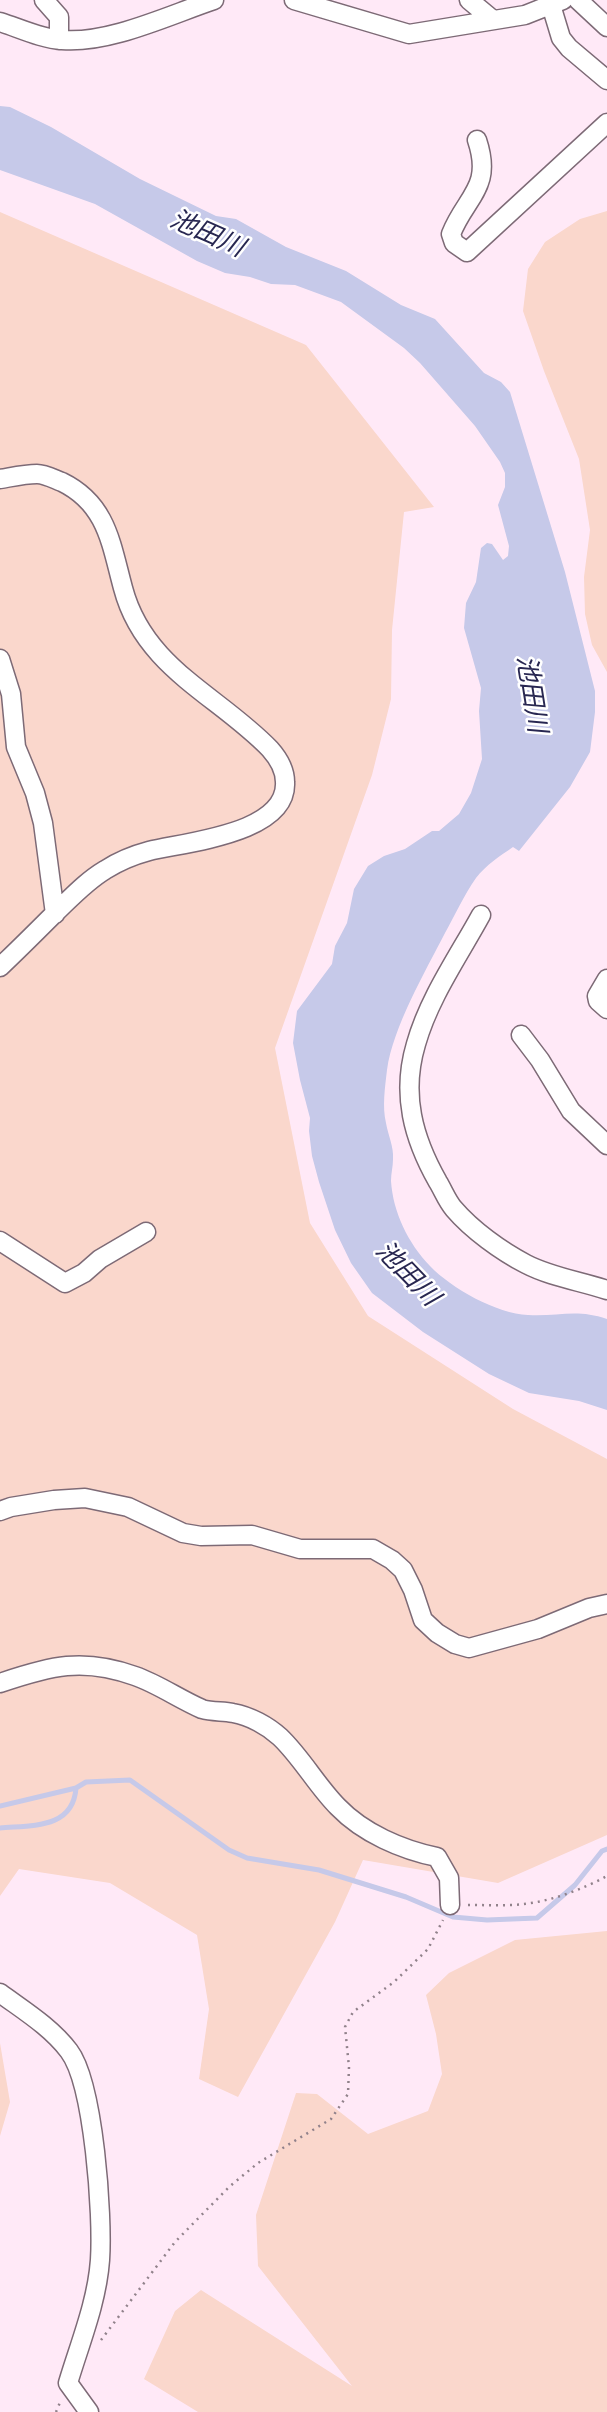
<!DOCTYPE html>
<meta charset="utf-8">
<style>
body{margin:0}
canvas{display:block;background:#ffe9f7}
</style>
<canvas width="607" height="2412"></canvas>
<script>
const context = document.querySelector('canvas').getContext('2d');
context.lineJoin = 'round';
function fill(path, color) { context.fillStyle = color; context.fill(path, 'evenodd'); }
function strokePath(path, color, width, dash) { context.strokeStyle = color; context.lineWidth = width; context.lineCap = dash ? 'butt' : 'round'; context.setLineDash(dash || []); context.stroke(path); }
function write(font, color, halo, rows, align = 'center') {
  context.font = font + ' "IBM Plex Serif","Noto Sans JP",serif'; context.lineWidth = 5; context.setLineDash([]); context.textBaseline = 'middle'; context.strokeStyle = halo; context.fillStyle = color; for (const [text, x, y, turn = 0] of rows) {
    context.save(); context.translate(x, y); context.rotate((+turn || 0) * Math.PI / 180); context.textAlign = isNaN(turn) ? turn : align; if (halo) context.strokeText(text, 0, 0); context.fillText(text, 0, 0); context.restore();
  }
}
fill(new Path2D(`
 M 607,211 L 607,672 L 592,645 L 585,614 L 584,577 L 590,530 L 579,459 L 544,371 L 523,311 L 528,269 L 545,242 L 580,219 Z
 M 0,212 L 306,345 L 434,507 L 404,512 L 392,630 L 391,699 L 372,775 L 275,1048 L 310,1223 L 368,1316 L 513,1409 L 607,1459 L 607,1835 L 498,1883 L 363,1860 L 335,1922 L 238,2097 L 199,2079 L 209,2009 L 197,1935 L 110,1883 L 19,1869 L 0,1896 Z
 M 607,1931 L 607,2412 L 198,2412 L 144,2379 L 175,2311 L 201,2290 L 352,2386 L 258,2266 L 256,2215 L 296,2093 L 317,2094 L 368,2134 L 428,2111 L 442,2074 L 436,2034 L 426,1995 L 449,1973 L 515,1940 Z
 M 0,2043 L 10,2102 L 0,2136 Z`), '#fad7cc');
fill(new Path2D(`
 M 0,106 L 10,107 L 51,127 L 140,179 L 216,216 L 236,219 L 286,247 L 346,271 L 401,305 L 435,319 L 484,373 L 501,382 L 510,392 L 565,572 L 595,691 L 595,712 L 590,752 L 570,787 L 519,851 L 513,847 C 500,856 486,865 476,878 C 464,895 455,915 445,933 C 425,972 393,1027 387,1070 C 385,1087 382,1107 386,1123 C 388,1135 394,1147 393,1159 C 393,1167 391,1173 391,1181 C 393,1212 408,1243 430,1266 C 451,1288 497,1314 528,1315 C 557,1317 576,1308 607,1319 L 607,1410 L 579,1401 L 529,1393 L 489,1374 L 423,1332 L 372,1293 L 351,1263 L 335,1230 L 319,1182 L 312,1156 L 309,1131 L 310,1118 L 300,1080 L 293,1043 L 297,1011 L 332,964 L 335,946 L 347,923 L 354,889 L 368,866 L 384,856 L 405,849 L 432,831 L 439,831 L 459,814 L 471,793 L 482,759 L 479,711 L 481,688 L 464,628 L 466,603 L 476,582 L 481,548 L 487,543 L 492,544 L 503,560 L 508,556 L 509,546 L 498,505 L 505,487 L 505,473 L 500,462 L 475,426 L 420,363 L 404,348 L 341,302 L 295,285 L 271,284 L 250,277 L 225,273 L 197,261 L 95,204 L 0,170 Z`), '#c6c9e9');
strokePath(new Path2D(`
 M 0,1806 L 76,1788 L 86,1782 L 130,1780 L 229,1850 L 247,1858 L 319,1870 L 406,1897 L 453,1917 L 487,1920 L 537,1918 L 575,1885 L 602,1851 L 607,1849
 M 0,1828 C 32,1825 73,1829 76,1788`), '#c6c9e9', 5);
const minor = new Path2D(`
 M 44,0 L 59,17 L 59,40
 M 294,0 L 409,34 L 525,15 L 563,0
 M 469,0 L 493,20
 M 578,0 L 607,27
 M 551,5 L 561,38 L 569,48 L 607,80
 M 0,22 C 19,28 42,39 62,40 C 109,44 169,15 214,0
 M 477,140 C 493,188 466,196 451,234 L 454,243 L 467,252 L 607,123
 M 0,479 C 12,477 25,474 37,474 C 45,474 54,479 62,482 C 107,504 111,544 123,588 C 144,668 218,695 270,749 C 278,758 285,770 285,782 C 288,834 185,842 149,851 C 134,855 119,861 105,870 C 85,882 70,899 53,915 C 36,932 18,950 0,967
 M 0,659 L 11,694 L 16,747 L 35,793 L 43,823 L 55,914
 M 481,915 C 458,957 429,998 416,1044 C 401,1094 413,1138 438,1182 C 443,1190 447,1201 454,1209 C 472,1230 501,1251 526,1264 C 551,1277 580,1281 607,1290
 M 607,979 L 597,996 L 598,1001 L 607,1009
 M 521,1035 L 540,1060 L 571,1111 L 607,1145
 M 0,1241 L 65,1283 L 84,1273 L 100,1259 L 146,1232
 M 0,1511 L 11,1507 L 54,1500 L 85,1498 L 128,1507 L 183,1533 L 201,1536 L 252,1535 L 300,1549 L 373,1549 L 392,1560 L 403,1570 L 413,1590 L 423,1620 L 437,1633 L 455,1644 L 469,1648 L 538,1629 L 589,1608 L 607,1604
 M 0,1683 C 50,1666 83,1657 135,1676 C 158,1684 179,1699 202,1709 C 212,1712 223,1711 233,1713 C 250,1716 268,1726 280,1737 C 302,1758 317,1786 338,1807 C 363,1833 402,1850 437,1857 L 449,1878 L 450,1905
 M 0,1993 C 23,2010 51,2027 69,2051 C 94,2084 103,2216 100,2260 C 97,2302 80,2343 68,2383 L 89,2412`);
strokePath(minor, '#7d6a76', 21);
strokePath(new Path2D(`
 M 468,1905 C 487,1905 506,1906 524,1904 C 552,1901 583,1889 607,1876
 M 101,2340 L 175,2242 L 229,2187 L 258,2163 L 331,2119 L 348,2094 L 349,2067 L 345,2027 L 353,2012 L 394,1982 L 428,1949 L 443,1920
 M 56,2412 L 61,2400`), '#91828b', 2.5, [2, 5]);
strokePath(minor, '#fff', 18);
write('italic 26px', '#282751', '#fff', [
 ["池田川",207,234,24],
 ["池田川",531,694,81],
 ["池田川",407,1274,46]
]);
</script>
